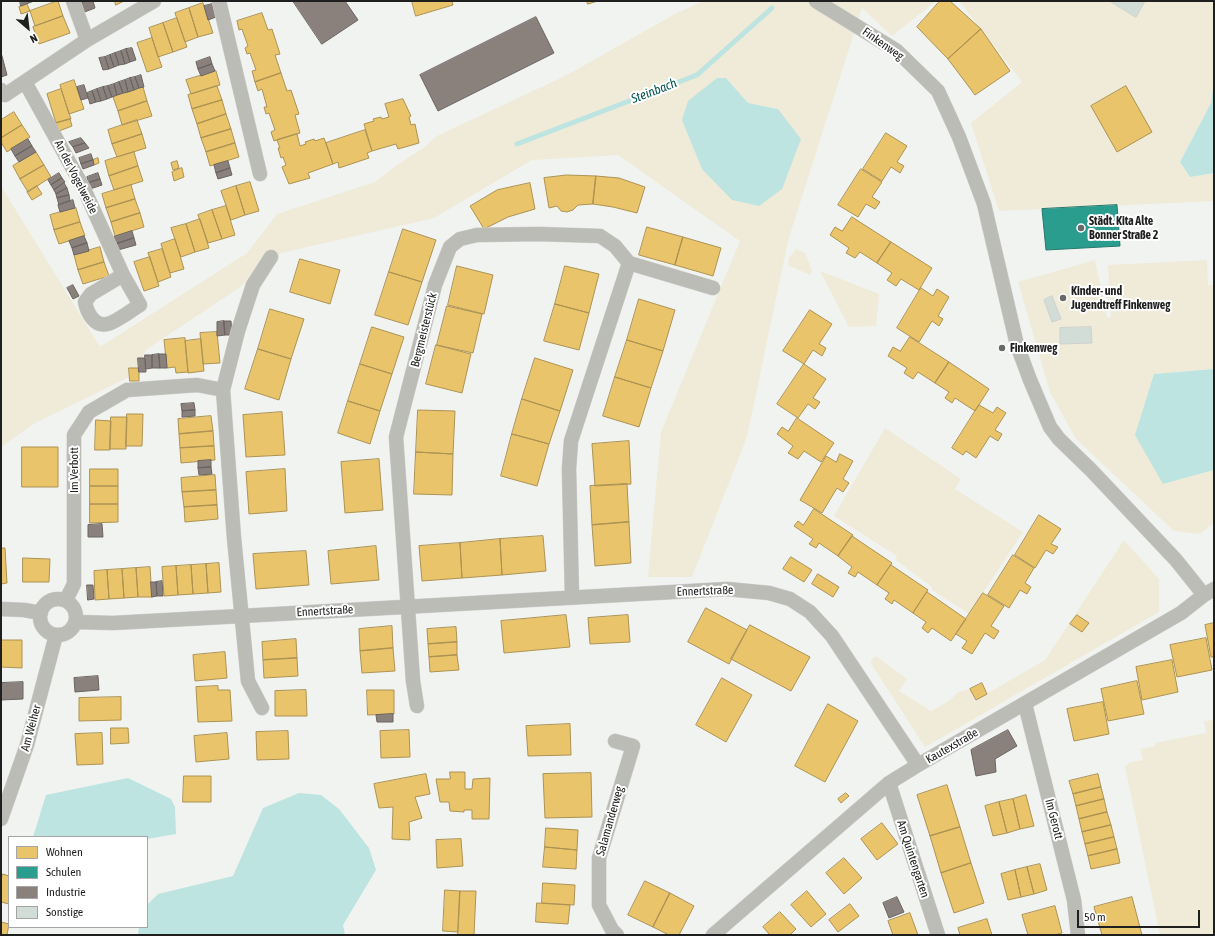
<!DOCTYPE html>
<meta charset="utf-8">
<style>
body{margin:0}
#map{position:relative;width:1215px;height:936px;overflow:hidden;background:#f1f3f0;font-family:"Asap Condensed",sans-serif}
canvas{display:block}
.frame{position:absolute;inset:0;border:2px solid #1e1f1e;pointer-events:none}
.legend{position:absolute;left:8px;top:836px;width:140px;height:92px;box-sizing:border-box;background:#fff;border:1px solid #a5a5a5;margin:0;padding:5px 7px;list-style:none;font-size:12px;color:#1e1f1e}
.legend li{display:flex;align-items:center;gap:8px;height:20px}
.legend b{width:20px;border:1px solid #a5a5a5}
.north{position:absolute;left:8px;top:8px;width:40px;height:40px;-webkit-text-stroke:3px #fff;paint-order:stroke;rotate:152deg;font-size:11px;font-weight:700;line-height:16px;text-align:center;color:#1e1f1e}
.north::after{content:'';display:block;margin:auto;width:14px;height:18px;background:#1e1f1e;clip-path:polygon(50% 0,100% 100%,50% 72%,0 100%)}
.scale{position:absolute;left:1077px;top:910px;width:123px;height:18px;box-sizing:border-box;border:2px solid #1e1f1e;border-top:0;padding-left:5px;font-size:12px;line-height:14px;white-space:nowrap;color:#1e1f1e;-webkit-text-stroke:3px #fff;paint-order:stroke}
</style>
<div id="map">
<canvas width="1215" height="936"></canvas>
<div class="frame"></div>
<ul class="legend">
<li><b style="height:11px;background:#e9c46a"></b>Wohnen</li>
<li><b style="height:11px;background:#2a9d8f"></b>Schulen</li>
<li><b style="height:11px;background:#8a817c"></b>Industrie</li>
<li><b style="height:11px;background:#d3ddd8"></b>Sonstige</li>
</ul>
<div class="north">N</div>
<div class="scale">50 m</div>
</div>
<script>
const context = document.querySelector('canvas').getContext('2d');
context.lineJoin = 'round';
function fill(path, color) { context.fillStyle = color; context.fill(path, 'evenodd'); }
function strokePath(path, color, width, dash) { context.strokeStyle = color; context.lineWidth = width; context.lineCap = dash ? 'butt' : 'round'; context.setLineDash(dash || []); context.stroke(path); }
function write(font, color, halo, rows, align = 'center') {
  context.font = font + ' "Asap Condensed",sans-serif'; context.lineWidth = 4; context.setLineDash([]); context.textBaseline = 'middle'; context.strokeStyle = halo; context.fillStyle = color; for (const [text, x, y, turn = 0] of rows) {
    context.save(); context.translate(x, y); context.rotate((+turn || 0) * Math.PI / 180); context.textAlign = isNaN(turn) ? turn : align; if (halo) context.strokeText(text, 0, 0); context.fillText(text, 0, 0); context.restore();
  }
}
fill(new Path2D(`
 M 703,1 L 936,1 L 892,36 L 862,8 L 788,241 L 747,437 L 692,577 L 648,577 L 661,432 L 740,241 L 618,155 L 532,160 L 434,218 L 281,253 L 236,290 L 147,349 L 131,376 L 35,423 L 1,447 L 1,186 L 100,347 L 247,253 L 277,214 L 375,182 L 397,165 L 426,146 L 437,136 L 567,75 L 675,14 ZM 726,78 L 748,103 L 778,109 L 732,200 Z
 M 959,1 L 1214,1 L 1214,80 L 1211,103 L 1180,162 L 1190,177 L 1214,173 L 1214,201 L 999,211 L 971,123 L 1022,82 Z
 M 796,249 L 805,253 L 812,270 L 810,275 L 788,265 L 789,258 Z
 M 1095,260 L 1107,318 L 1111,317 L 1108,265 L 1207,260 L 1208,285 L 1214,285 L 1214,369 L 1155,374 L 1163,484 L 1214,470 L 1214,523 L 1200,534 L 1174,531 L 1076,439 L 1050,392 L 1018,282 Z
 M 820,271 L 879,294 L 876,326 L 849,327 Z
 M 885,428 L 961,479 L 955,489 L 1023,532 L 969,614 L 932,590 L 932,587 L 896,560 L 897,556 L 834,516 Z
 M 1124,540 L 1159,579 L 1159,612 L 925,747 L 870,662 L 876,656 L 907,679 L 899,691 L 931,711 L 949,701 L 958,692 L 970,689 L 976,700 L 1045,660 Z
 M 1214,720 L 1214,935 L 1160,935 L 1125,766 L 1128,765 L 1128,763 L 1143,760 L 1140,749 L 1155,746 L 1155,743 L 1206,733 L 1204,721 Z`), '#efebd8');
fill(new Path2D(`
 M 717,78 L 726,78 L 748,103 L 778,109 L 801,139 L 782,189 L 759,206 L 732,200 L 702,169 L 682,120 L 688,101 Z
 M 1214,80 L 1214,173 L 1190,177 L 1180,162 L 1211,103 Z
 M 1214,369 L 1214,470 L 1163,484 L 1135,435 L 1154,374 Z
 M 128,778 L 171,799 L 175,807 L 176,834 L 147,839 L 147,837 L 33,837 L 46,795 Z
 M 299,793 L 321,795 L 339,809 L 369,848 L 376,870 L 343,925 L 345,935 L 138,935 L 139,927 L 147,927 L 147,905 L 158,894 L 233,876 L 263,808 Z`), '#bde4e0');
const homes = new Path2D(`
 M 58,1 L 63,16 L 35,26 L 30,11 Z
 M 115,1 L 124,1 L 116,5 Z
 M 412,1 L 452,1 L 453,5 L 416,16 Z
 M 587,1 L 598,1 L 588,4 Z
 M 940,1 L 950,1 L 981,29 L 948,59 L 917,27 Z
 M 203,3 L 213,33 L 198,37 L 189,8 Z
 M 27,4 L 30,11 L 21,14 L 19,7 Z
 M 189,8 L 198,37 L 185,42 L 175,13 Z
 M 262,13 L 268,30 L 272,29 L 280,54 L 275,55 L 281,73 L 255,82 L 252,71 L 256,70 L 250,53 L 247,54 L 245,48 L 248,46 L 242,29 L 239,30 L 237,21 Z
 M 63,16 L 70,33 L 39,44 L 33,27 Z
 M 177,18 L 187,47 L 173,52 L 163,23 Z
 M 163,23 L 173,52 L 158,57 L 149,28 Z
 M 981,29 L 1010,71 L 975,95 L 948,59 Z
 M 152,38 L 162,67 L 147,72 L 137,43 Z
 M 216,71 L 220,85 L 191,94 L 186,80 Z
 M 281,73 L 287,91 L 291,90 L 299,114 L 295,115 L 300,133 L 274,141 L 271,132 L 275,130 L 269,113 L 266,114 L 264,107 L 267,107 L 262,89 L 258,91 L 255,82 Z
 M 74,80 L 84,109 L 69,114 L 60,85 Z
 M 217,86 L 222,100 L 192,109 L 188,95 Z
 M 1126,86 L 1152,132 L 1117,152 L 1091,106 Z
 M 143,87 L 147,101 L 118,111 L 113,97 Z
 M 61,89 L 71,119 L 56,123 L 47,94 Z
 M 403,99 L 411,116 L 409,117 L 411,125 L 415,124 L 419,143 L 398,149 L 396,144 L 372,151 L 364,124 L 374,121 L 373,119 L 381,117 L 382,119 L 389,117 L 385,104 Z
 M 222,100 L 226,114 L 197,124 L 192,109 Z
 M 147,101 L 152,116 L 122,125 L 118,111 Z
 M 14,112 L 22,125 L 1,138 L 1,120 Z
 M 226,114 L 231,129 L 201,138 L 197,124 Z
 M 70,119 L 72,126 L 59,131 L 56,123 Z
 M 137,120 L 142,134 L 112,144 L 108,130 Z
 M 22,125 L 30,137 L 7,152 L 1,142 L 1,138 Z
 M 231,129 L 235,143 L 206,152 L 201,138 Z
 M 365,130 L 372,151 L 367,153 L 369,158 L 339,168 L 338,162 L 333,164 L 326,143 Z
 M 886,133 L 907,146 L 897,162 L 904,166 L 900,173 L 891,167 L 882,181 L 863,169 Z
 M 142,134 L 146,148 L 117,157 L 112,144 Z
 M 297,134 L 300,146 L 306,144 L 305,142 L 314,139 L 315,141 L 324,138 L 333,164 L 308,173 L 310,178 L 289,184 L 282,167 L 286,165 L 283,157 L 281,158 L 278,148 L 280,148 L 277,140 Z
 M 235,143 L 239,157 L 210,166 L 206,152 Z
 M 36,152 L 44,165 L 20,179 L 13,166 Z
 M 134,152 L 138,166 L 109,176 L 105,161 Z
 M 98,158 L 99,163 L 94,165 L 93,160 Z
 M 177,161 L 179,168 L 173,170 L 171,163 Z
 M 44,165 L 51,177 L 28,192 L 20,179 Z
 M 138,166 L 143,181 L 114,190 L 109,176 Z
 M 182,168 L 184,177 L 174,181 L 172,172 Z
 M 861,169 L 882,182 L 872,197 L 880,202 L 875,209 L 866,204 L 858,217 L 838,205 Z
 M 567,175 L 596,176 L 593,204 L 578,205 L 573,210 L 567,212 L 561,211 L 557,206 L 549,208 L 544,178 Z
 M 596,176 L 619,178 L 645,187 L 637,213 L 613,207 L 593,204 Z
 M 250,182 L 259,211 L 245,215 L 236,186 Z
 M 530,183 L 535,209 L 508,217 L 484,229 L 470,206 L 497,190 Z
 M 131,185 L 135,199 L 106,208 L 102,194 Z
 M 37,186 L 42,194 L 32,200 L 27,192 Z
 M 236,186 L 245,215 L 231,220 L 221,191 Z
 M 135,199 L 140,213 L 111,222 L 106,208 Z
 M 226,206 L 235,235 L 222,239 L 212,210 Z
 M 76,208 L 80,222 L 54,230 L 50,215 Z
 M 212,210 L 222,239 L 208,243 L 198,215 Z
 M 140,213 L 144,227 L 115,236 L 111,222 Z
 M 852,217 L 891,242 L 877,263 L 860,252 L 855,258 L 846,253 L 849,248 L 830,235 L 835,227 L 842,231 Z
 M 200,219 L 209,248 L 195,252 L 186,224 Z
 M 80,222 L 85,236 L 59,244 L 54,230 Z
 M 186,224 L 195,252 L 181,257 L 171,228 Z
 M 647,227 L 683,237 L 675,265 L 639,255 Z
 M 403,229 L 436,240 L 422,282 L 389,272 Z
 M 683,237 L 721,248 L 713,276 L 675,265 Z
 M 175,239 L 184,269 L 170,273 L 161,244 Z
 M 891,242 L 932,268 L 919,290 L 901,279 L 896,286 L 887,280 L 892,273 L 877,263 Z
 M 100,247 L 104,262 L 78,270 L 74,255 Z
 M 162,249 L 171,277 L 158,282 L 148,253 Z
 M 150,257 L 159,286 L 144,291 L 134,262 Z
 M 300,259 L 340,270 L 330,304 L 290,292 Z
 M 104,262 L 109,276 L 83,284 L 78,270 Z
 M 457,266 L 493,275 L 484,314 L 448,305 Z
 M 565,266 L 599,274 L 589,313 L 555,304 Z
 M 389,272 L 422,282 L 408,325 L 375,315 Z
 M 921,288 L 933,296 L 937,289 L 949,297 L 938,316 L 943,319 L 939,326 L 932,321 L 919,342 L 897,328 Z
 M 639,299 L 675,310 L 663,351 L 627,340 Z
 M 555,304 L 589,313 L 579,350 L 544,341 Z
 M 447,306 L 482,314 L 473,353 L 437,345 Z
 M 270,309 L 304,319 L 291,359 L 258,349 Z
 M 810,310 L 832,324 L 819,344 L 826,348 L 822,356 L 813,350 L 804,364 L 783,351 Z
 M 372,327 L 404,337 L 392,374 L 360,364 Z
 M 217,332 L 220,363 L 203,364 L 200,333 Z
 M 910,337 L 949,362 L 935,383 L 918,372 L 913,379 L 904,373 L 907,368 L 888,356 L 893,347 L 900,351 Z
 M 185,338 L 188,372 L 176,373 L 175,367 L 167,368 L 164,340 Z
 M 201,339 L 204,371 L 188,373 L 185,341 Z
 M 627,340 L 663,351 L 651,388 L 615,377 Z
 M 436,345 L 471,354 L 462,393 L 426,384 Z
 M 258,349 L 291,359 L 279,400 L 245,389 Z
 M 535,358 L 573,370 L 560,411 L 522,399 Z
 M 949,362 L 989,389 L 975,411 L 955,398 L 952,403 L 945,398 L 949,392 L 935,383 Z
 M 360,364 L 392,374 L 380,411 L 348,401 Z
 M 804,364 L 826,379 L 813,398 L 820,402 L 815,409 L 808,404 L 798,418 L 777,404 Z
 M 129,368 L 139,368 L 139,381 L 130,381 Z
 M 615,377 L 651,388 L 639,427 L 603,416 Z
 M 522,399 L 560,411 L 549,444 L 512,434 Z
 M 348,401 L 380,411 L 370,444 L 338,433 Z
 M 979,405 L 993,413 L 997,407 L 1006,413 L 995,430 L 1002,434 L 998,441 L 990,436 L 976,458 L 966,451 L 963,455 L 952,448 Z
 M 418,410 L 455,411 L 453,454 L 416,452 Z
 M 282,412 L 285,455 L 246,457 L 243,415 Z
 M 127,414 L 143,414 L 142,446 L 126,446 Z
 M 211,416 L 213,431 L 179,434 L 178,419 Z
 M 111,417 L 127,417 L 126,449 L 110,449 Z
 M 797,418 L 834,443 L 821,462 L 804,451 L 798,459 L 788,453 L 793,446 L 777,434 L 782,427 L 788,431 Z
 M 96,420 L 111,421 L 110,450 L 95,450 Z
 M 213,431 L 214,446 L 180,448 L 179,434 Z
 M 512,434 L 549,444 L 537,486 L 501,476 Z
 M 629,441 L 631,484 L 595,486 L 592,444 Z
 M 214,446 L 215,460 L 181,463 L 180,448 Z
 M 22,447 L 58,447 L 58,487 L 22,487 Z
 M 416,452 L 453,454 L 452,495 L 414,494 Z
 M 840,454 L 853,461 L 843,479 L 849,483 L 843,492 L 837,488 L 822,513 L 800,500 L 826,456 L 836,462 Z
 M 379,459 L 383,510 L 345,513 L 341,462 Z
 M 90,469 L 118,469 L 118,486 L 90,486 Z
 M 285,469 L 287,511 L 249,514 L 246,472 Z
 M 215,475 L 216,490 L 182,492 L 181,478 Z
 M 627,484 L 629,522 L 592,525 L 590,486 Z
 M 90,486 L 118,486 L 118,504 L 90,504 Z
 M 216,490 L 217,505 L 184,507 L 182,492 Z
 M 90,504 L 118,504 L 118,522 L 90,523 Z
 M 217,505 L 218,519 L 185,522 L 184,507 Z
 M 814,509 L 853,535 L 838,556 L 819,543 L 816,548 L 809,544 L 813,539 L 794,526 L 798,521 L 803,525 Z
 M 1039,515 L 1061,529 L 1051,544 L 1058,547 L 1053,554 L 1046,550 L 1035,568 L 1015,555 Z
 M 629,522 L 631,563 L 595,566 L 592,525 Z
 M 543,536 L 546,571 L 502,575 L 500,539 Z
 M 852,536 L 892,563 L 877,585 L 858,572 L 855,577 L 848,573 L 852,567 L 838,556 Z
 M 500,539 L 502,575 L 462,578 L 460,543 Z
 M 460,543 L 462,578 L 422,581 L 419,546 Z
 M 376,546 L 379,580 L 331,584 L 328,551 Z
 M 1,548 L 5,548 L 7,583 L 1,584 Z
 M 306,551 L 309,585 L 256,589 L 253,554 Z
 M 1013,555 L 1034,568 L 1025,583 L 1031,587 L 1027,594 L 1020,590 L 1009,608 L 988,595 Z
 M 791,557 L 812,570 L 804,582 L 783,569 Z
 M 23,558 L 50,559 L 49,582 L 23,582 Z
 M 219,563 L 221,592 L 208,593 L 206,564 Z
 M 206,564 L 208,593 L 193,594 L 191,565 Z
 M 191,565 L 193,594 L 178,595 L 176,566 Z
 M 891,565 L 928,590 L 913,613 L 894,600 L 892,604 L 885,599 L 889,593 L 877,585 Z
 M 176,566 L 178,595 L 164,596 L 162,567 Z
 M 150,567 L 152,597 L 138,597 L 136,568 Z
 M 136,568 L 138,597 L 124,598 L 122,569 Z
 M 122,569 L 124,598 L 109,599 L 107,570 Z
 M 107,570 L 109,599 L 95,600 L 94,571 Z
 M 818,574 L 839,587 L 833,597 L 812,584 Z
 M 927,592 L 966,619 L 951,641 L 932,628 L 928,633 L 922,628 L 926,622 L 913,613 Z
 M 983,593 L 1004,606 L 991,626 L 999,631 L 994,639 L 985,633 L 972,654 L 962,648 L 967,641 L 956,634 Z
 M 706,608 L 747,630 L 729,664 L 688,642 Z
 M 566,615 L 570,647 L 504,653 L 501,621 Z
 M 628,615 L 630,642 L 590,644 L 588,618 Z
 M 1077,615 L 1089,623 L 1082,632 L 1070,624 Z
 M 1214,623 L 1214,657 L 1211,657 L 1205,625 Z
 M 750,625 L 810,657 L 791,691 L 731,659 Z
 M 392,626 L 393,648 L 360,651 L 359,629 Z
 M 456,627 L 457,642 L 428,644 L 427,629 Z
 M 1206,638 L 1212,670 L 1177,677 L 1170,645 Z
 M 296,639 L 297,658 L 263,660 L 262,642 Z
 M 1,640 L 22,640 L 22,668 L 1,667 Z
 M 457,642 L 457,655 L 429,657 L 428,644 Z
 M 393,648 L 395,671 L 362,673 L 360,651 Z
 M 225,652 L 227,678 L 195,681 L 193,655 Z
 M 457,655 L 459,670 L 430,672 L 429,657 Z
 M 297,658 L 298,676 L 264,678 L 263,660 Z
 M 1172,660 L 1178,692 L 1142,700 L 1136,667 Z
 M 722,678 L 752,695 L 726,742 L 696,725 Z
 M 1137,681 L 1144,714 L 1108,721 L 1101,689 Z
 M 982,683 L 987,694 L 976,700 L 970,689 Z
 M 218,686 L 218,690 L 230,690 L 232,721 L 198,722 L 196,687 Z
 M 306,690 L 307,716 L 275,716 L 275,691 Z
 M 367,690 L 394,690 L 394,714 L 368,715 Z
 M 121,697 L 121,720 L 79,721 L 79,698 Z
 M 1103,702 L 1109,734 L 1074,741 L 1067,709 Z
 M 828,704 L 858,721 L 825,782 L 795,766 Z
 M 570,724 L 571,755 L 528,756 L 526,726 Z
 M 111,728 L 128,728 L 129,743 L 111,744 Z
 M 409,730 L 410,757 L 381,758 L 380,731 Z
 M 288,731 L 289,759 L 257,760 L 256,732 Z
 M 102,733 L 103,764 L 77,765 L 75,734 Z
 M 227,733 L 229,759 L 196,762 L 194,736 Z
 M 450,772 L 465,772 L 465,789 L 472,789 L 473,779 L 490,778 L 489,819 L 472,819 L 472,810 L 464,810 L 464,812 L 450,811 L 449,802 L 440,802 L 436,779 L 450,779 Z
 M 591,773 L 592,817 L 545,818 L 543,774 Z
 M 426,774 L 430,794 L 415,797 L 422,818 L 409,822 L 410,840 L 392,839 L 393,807 L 379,808 L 374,784 Z
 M 1098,774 L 1101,787 L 1073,794 L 1069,781 Z
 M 184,776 L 211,776 L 211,802 L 183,802 Z
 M 947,785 L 960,827 L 930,836 L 917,795 Z
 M 1101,787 L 1104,799 L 1076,806 L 1073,794 Z
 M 846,793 L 849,796 L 841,803 L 838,799 Z
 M 1026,795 L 1034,826 L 1020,829 L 1013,799 Z
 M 1013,799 L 1020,829 L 1007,833 L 999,802 Z
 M 1104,799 L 1107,812 L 1079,819 L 1076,806 Z
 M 999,802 L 1007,833 L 993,836 L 985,806 Z
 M 1107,812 L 1111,825 L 1082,832 L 1079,819 Z
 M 882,823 L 898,844 L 877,860 L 861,839 Z
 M 1111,825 L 1114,837 L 1085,844 L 1082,832 Z
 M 960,827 L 971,863 L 941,873 L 930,836 Z
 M 546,828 L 578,830 L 577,850 L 545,847 Z
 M 1114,837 L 1117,849 L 1088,856 L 1085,844 Z
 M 461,839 L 463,866 L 437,868 L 436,840 Z
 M 545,847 L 577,850 L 576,869 L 543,867 Z
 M 1117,849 L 1120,863 L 1091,869 L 1088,856 Z
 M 844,858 L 862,878 L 844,894 L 826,873 Z
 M 971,863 L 984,903 L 954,913 L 941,873 Z
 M 1040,864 L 1047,890 L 1034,894 L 1027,867 Z
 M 1027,867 L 1034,894 L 1021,897 L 1015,870 Z
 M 1015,870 L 1021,897 L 1008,900 L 1001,874 Z
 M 3,874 L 9,876 L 9,904 L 1,902 L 1,880 Z
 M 645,881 L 670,893 L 653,927 L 628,915 Z
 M 543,883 L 575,885 L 574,905 L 542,903 Z
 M 445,890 L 460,891 L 458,932 L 443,931 Z
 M 460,891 L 476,891 L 474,935 L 458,935 Z
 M 807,891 L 826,914 L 811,927 L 791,905 Z
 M 670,893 L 694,906 L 679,935 L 669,935 L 653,927 Z
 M 1132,897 L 1142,935 L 1102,935 L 1094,907 Z
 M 537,903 L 570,905 L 568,924 L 536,922 Z
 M 850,904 L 859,916 L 838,932 L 829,920 Z
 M 1055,906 L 1062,933 L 1054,935 L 1028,935 L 1022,915 Z
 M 780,912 L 796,929 L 790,935 L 770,935 L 763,927 Z
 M 910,913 L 918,935 L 893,935 L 888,921 Z
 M 987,919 L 992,935 L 960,935 L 958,928 Z
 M 1,922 L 9,924 L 7,935 L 1,935 Z`);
fill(homes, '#e9c46a');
strokePath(homes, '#ac9253', 1);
const schools = new Path2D(`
 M 1117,205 L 1120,246 L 1046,250 L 1042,209 Z`);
fill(schools, '#2a9d8f');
strokePath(schools, '#26776d', 1);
const industry = new Path2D(`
 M 20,1 L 34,1 L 21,6 Z
 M 88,1 L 93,1 L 95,8 L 82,13 L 79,4 Z
 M 293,1 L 345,1 L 358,20 L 322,44 Z
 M 212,4 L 216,17 L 208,20 L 204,6 Z
 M 536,17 L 554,53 L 438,111 L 420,75 Z
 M 132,48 L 136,60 L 130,62 L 126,49 Z
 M 126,49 L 130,62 L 125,64 L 121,51 Z
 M 121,51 L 125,64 L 119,65 L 115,53 Z
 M 115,53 L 119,65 L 114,67 L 110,55 Z
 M 110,55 L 114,67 L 109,69 L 105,57 Z
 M 2,56 L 7,75 L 1,77 L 1,57 Z
 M 105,57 L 109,69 L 103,70 L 99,58 Z
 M 210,57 L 212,64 L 198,69 L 196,62 Z
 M 212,64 L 215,71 L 201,76 L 198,69 Z
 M 141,75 L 144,87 L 139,88 L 135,77 Z
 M 135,77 L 139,88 L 134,90 L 130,78 Z
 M 130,78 L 134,90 L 128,92 L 125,80 Z
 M 125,80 L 128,92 L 123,93 L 119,82 Z
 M 119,82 L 123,93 L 117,95 L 114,84 Z
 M 114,84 L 117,95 L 112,97 L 108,86 Z
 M 84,85 L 88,98 L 81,100 L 77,87 Z
 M 108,86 L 112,97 L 107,99 L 103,87 Z
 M 103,87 L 107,99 L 101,101 L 97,89 Z
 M 97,89 L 101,101 L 96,102 L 92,91 Z
 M 92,91 L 96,102 L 90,104 L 87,93 Z
 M 81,138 L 85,143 L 73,147 L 69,142 Z
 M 28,139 L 32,146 L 15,156 L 11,149 Z
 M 85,143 L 89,148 L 76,153 L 73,147 Z
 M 32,146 L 36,152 L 19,162 L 15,156 Z
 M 91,154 L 93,160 L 81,164 L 79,158 Z
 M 93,160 L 94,165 L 83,169 L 81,164 Z
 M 228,161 L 230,168 L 216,173 L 214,165 Z
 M 230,168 L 232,175 L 218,179 L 216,173 Z
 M 59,173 L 62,178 L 51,185 L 48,180 Z
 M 98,173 L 100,179 L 88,183 L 87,177 Z
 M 62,178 L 65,182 L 54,190 L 51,185 Z
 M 100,179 L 102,185 L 90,189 L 88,183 Z
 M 64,183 L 67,188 L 56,194 L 54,190 Z
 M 67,188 L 69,195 L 57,198 L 56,194 Z
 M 69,195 L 70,201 L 59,205 L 57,198 Z
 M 73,200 L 75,208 L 60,212 L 58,205 Z
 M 132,231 L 134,238 L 116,244 L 114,237 Z
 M 84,236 L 87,243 L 72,248 L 69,241 Z
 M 134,238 L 136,245 L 118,250 L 116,244 Z
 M 87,243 L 89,251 L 74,255 L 72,248 Z
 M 73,285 L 79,296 L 73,299 L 67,288 Z
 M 224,321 L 231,321 L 232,335 L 225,335 Z
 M 224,321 L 225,335 L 217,336 L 217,322 Z
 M 159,354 L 166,354 L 167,368 L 160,368 Z
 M 159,354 L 160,368 L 152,368 L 152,355 Z
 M 145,355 L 152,355 L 152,368 L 146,369 Z
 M 138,358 L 145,358 L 146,372 L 139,372 Z
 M 194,403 L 195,410 L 182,411 L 181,404 Z
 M 195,410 L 195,416 L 182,417 L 182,411 Z
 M 211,460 L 211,467 L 198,468 L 198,461 Z
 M 211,467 L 212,474 L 199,475 L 198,468 Z
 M 102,524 L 103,537 L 88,537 L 88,525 Z
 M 162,581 L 163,596 L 157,596 L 156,582 Z
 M 151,582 L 156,582 L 157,596 L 152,597 Z
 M 87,585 L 93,585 L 94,599 L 88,600 Z
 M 98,676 L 99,690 L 75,692 L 74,678 Z
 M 23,682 L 23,699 L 1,700 L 1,683 Z
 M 393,714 L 393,722 L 377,722 L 376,715 Z
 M 1008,730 L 1017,746 L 995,759 L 996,772 L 976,776 L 971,750 Z
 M 897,897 L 904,912 L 889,918 L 883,903 Z`);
fill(industry, '#8a817c');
strokePath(industry, '#6a6460', 1);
strokePath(new Path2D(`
 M 517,144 L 697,75 L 772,8`), '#bde4e0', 5);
const building = new Path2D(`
 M 1110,1 L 1145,1 L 1136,17 Z
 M 1052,296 L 1061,319 L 1052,322 L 1044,300 Z
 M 1091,327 L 1092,343 L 1060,344 L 1060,328 Z`);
fill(building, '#d3ddd8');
strokePath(building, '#cfd1cf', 1);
const minor = new Path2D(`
 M 73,1 L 87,40
 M 219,1 L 260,174
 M 816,1 L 897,51 L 938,91 L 959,137 L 984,204 L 1017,345 L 1030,380 L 1050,427 L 1059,439 L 1091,470 L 1176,560 L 1204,595
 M 25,82 L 84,189 L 123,275
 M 1,90 L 5,95 L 87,40 L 154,1
 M 629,263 L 713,288
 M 123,275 L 140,305 C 133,309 115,323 107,324 C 94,327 87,312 85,302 L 91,294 Z
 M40 617a18 18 0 1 1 36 0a18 18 0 1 1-36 0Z
 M 66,600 L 74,584 L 74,435 L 89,412 L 127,390 L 197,385 L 223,390
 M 1,609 L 24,610 L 41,613
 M 76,622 L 113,623 L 241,616 L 727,589 L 769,593 L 790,599 L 810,612 L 832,636 L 918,765
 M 1025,704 L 1074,900 L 1078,935
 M 417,706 L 413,681 L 396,437 L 435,285 L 450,247 L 460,239 L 477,235 L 539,234 L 600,236 L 615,246 L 629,263 L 571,441 L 569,469 L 572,597
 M 262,708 L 248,681 L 234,538 L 223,390 L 238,331 L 253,285 L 271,257
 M 615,741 L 633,746 L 599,858 L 599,905 L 612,930 L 617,935
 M 889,783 L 938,935
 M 1,819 L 27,745 L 56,635
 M 713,935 L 889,783 L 918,765 L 1181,613 L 1204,595 L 1214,589`);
strokePath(minor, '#cfd0cf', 15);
strokePath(minor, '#bbbcb6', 14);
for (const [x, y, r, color] of [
 [1081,228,4,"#686968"],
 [1063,298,4,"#686968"],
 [1002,348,4,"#686968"]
]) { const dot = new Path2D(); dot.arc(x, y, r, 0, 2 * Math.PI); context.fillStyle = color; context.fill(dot); strokePath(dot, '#fff', 1.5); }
write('12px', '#1e1f1e', '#fff', [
 ["Finkenweg",883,44,35],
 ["An der Vogelweide",76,177,63],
 ["Bergmeisterstück",424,330,-76],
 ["Im Verbott",74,470,-90],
 ["Ennertstraße",705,591,-2],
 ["Ennertstraße",325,611,-3],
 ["Am Weiher",31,728,-75],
 ["Kautexstraße",952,746,-30],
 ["Im Gerott",1054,819,76],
 ["Salamanderweg",610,821,-74],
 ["Am Quintengarten",913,859,72]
]);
write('bold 12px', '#1e1f1e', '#fff', [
 ["Städt. Kita Alte",1089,221],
 ["Bonner Straße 2",1089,235],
 ["Kinder- und",1071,291],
 ["Jugendtreff Finkenweg",1071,305],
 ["Finkenweg",1010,348]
], 'left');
write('italic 13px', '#025450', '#fff', [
 ["Steinbach",654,91,-21]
]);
</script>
